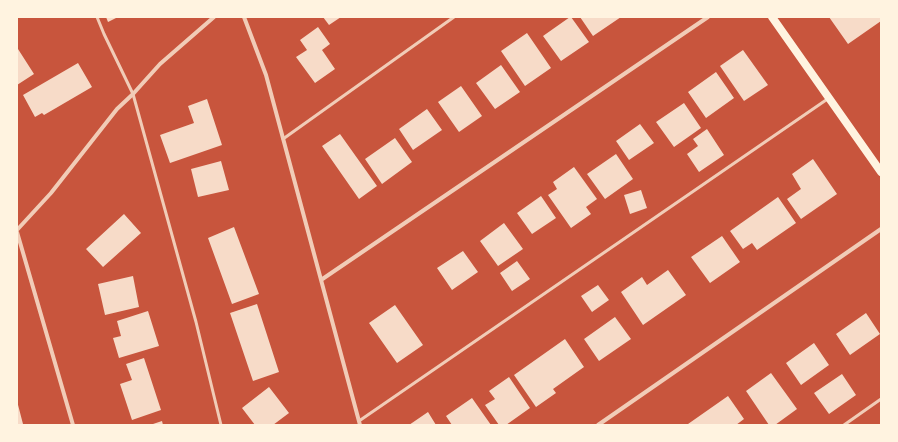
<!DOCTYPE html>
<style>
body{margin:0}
#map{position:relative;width:898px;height:442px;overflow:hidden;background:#c8553d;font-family:Helvetica,sans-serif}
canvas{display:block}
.frame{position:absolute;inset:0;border:18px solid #fff3e0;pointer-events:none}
</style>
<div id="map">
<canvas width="898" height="442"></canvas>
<div class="frame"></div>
</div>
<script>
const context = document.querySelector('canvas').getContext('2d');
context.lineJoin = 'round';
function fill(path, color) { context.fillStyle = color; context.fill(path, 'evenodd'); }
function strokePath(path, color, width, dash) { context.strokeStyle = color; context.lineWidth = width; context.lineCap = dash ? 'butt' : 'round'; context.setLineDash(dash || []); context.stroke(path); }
fill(new Path2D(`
 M 106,17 L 118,17 L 108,22 Z
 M 323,17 L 341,17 L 329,25 Z
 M 570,17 L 571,17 L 589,42 L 561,61 L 543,36 Z
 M 580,17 L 621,17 L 593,36 Z
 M 829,17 L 881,17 L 881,21 L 848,44 Z
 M 318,27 L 330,44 L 322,50 L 335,69 L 315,83 L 296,57 L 307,50 L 300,40 Z
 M 527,33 L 551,68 L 525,86 L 501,51 Z
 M 18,49 L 34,74 L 17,85 L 17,50 Z
 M 743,50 L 768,85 L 744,101 L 720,66 Z
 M 78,63 L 92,87 L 44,115 L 42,113 L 35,117 L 23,95 Z
 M 501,65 L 520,92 L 495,109 L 476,83 Z
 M 716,72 L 734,98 L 706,118 L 688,92 Z
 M 461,86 L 482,116 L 459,132 L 438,102 Z
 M 207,99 L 222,145 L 170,163 L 160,135 L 194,123 L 188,106 Z
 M 684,103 L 701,128 L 674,147 L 656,122 Z
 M 427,109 L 442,130 L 413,150 L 399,129 Z
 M 640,124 L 654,143 L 629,160 L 616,141 Z
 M 707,129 L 724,155 L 699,172 L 687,154 L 698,146 L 693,139 Z
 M 340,134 L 377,186 L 359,199 L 322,146 Z
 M 395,138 L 412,162 L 382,184 L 365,159 Z
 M 616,154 L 633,179 L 605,199 L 587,174 Z
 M 813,159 L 837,194 L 801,219 L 787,199 L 801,189 L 792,174 Z
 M 221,161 L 229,190 L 198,197 L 191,169 Z
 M 574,167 L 597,199 L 586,207 L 591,214 L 571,228 L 548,195 L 557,189 L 553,182 Z
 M 641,190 L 647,208 L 630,214 L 624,195 Z
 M 541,196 L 556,218 L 532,234 L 517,213 Z
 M 778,197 L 796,223 L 757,250 L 752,243 L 743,249 L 730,231 Z
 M 124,214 L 141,233 L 103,267 L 86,249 Z
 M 504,223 L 523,249 L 498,266 L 480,241 Z
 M 234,227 L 259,294 L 232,304 L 208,238 Z
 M 722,236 L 740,262 L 710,283 L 691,257 Z
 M 463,251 L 478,272 L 452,290 L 437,268 Z
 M 517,261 L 530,279 L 512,291 L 500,273 Z
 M 668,270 L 686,295 L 643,325 L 621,292 L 642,277 L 647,285 Z
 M 133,276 L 139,307 L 105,315 L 98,284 Z
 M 598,285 L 609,300 L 592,312 L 581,296 Z
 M 257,304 L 279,372 L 253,381 L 230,313 Z
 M 395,305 L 423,345 L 397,363 L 369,323 Z
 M 148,311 L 159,346 L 119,358 L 113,338 L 121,336 L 117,321 Z
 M 866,313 L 880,334 L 850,355 L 836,334 Z
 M 615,317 L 631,339 L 599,361 L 584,339 Z
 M 565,339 L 584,367 L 553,389 L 556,393 L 536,407 L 514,375 Z
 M 814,343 L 829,365 L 801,385 L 786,363 Z
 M 144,358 L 161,410 L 132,420 L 120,384 L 132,380 L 126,364 Z
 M 771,373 L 797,409 L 775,425 L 769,425 L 746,391 Z
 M 842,374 L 856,395 L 829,414 L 814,393 Z
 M 509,377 L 530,408 L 506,425 L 499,425 L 485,405 L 495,399 L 489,391 Z
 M 269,387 L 289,413 L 273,425 L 255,425 L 242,408 Z
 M 728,396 L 744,419 L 736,425 L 688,425 L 688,424 Z
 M 472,398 L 491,425 L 452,425 L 446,416 Z
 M 17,401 L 23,424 L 20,425 L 17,425 Z
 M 428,412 L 436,425 L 409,425 Z
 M 162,421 L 163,425 L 150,425 Z`), '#f7dbc8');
strokePath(new Path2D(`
 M 97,17 L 104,34 L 133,94 L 196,322 L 221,425
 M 283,139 L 454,17
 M 359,421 L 829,98
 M 844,425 L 881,399`), '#f1ccb7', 3);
strokePath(new Path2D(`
 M 244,17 L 266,75 L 360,425
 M 17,230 L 51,193 L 117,109 L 133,94 L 160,64 L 214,17
 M 17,232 L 73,425
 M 321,280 L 708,17
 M 598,425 L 881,229`), '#f1ccb7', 4);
strokePath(new Path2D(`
 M 772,17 L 881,172`), '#fff3e0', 8);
</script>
